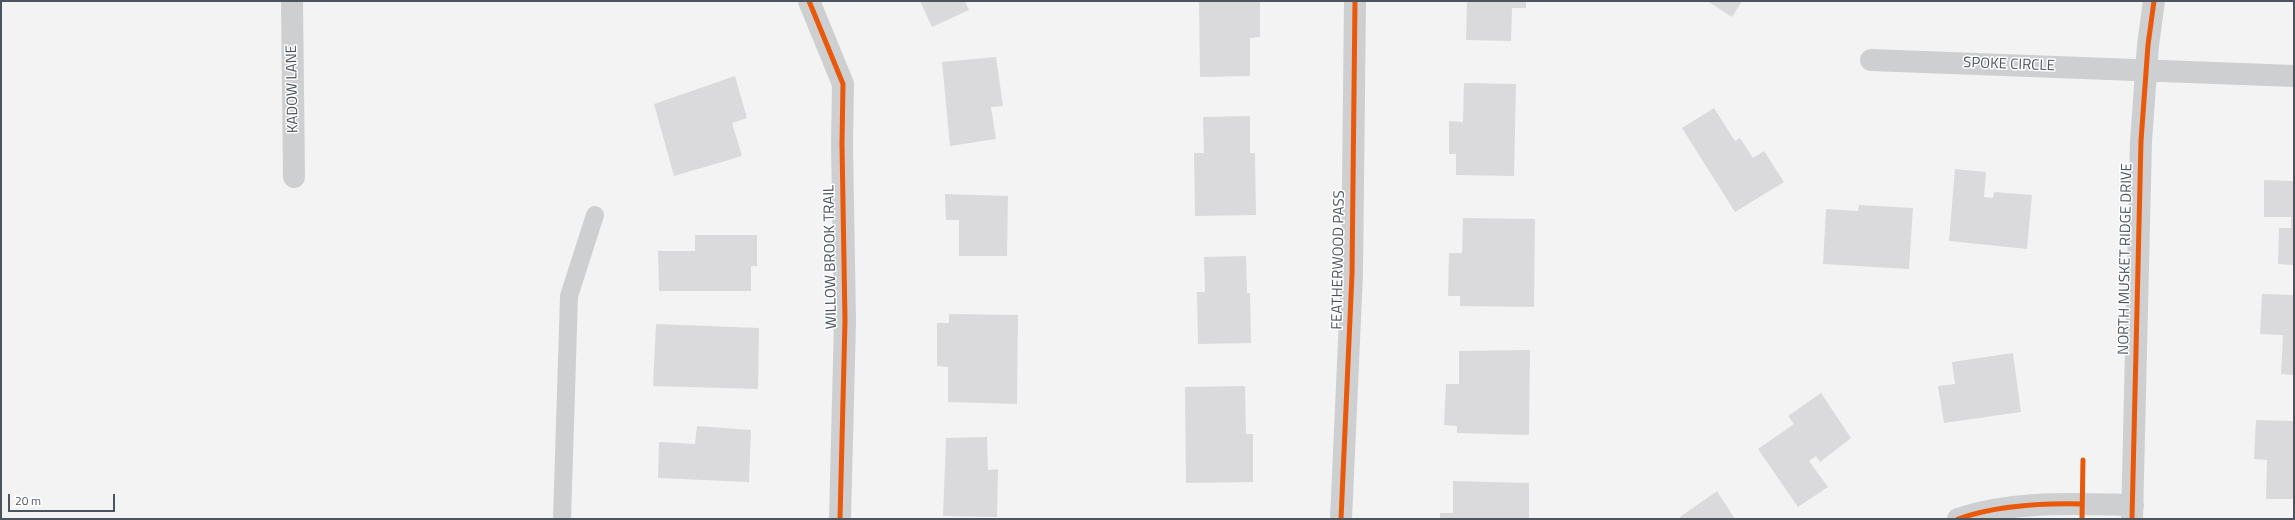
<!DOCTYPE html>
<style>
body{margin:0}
#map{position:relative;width:2295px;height:520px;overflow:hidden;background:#f4f3f3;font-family:"Titillium Web",sans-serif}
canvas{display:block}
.frame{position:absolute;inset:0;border:2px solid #4c555e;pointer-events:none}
.scale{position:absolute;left:8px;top:494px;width:107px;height:18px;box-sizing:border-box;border:2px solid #4c555e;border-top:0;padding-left:5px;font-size:12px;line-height:14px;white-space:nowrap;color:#4c555e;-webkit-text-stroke:3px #fff;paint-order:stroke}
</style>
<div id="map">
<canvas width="2295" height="520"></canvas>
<div class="frame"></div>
<div class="scale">20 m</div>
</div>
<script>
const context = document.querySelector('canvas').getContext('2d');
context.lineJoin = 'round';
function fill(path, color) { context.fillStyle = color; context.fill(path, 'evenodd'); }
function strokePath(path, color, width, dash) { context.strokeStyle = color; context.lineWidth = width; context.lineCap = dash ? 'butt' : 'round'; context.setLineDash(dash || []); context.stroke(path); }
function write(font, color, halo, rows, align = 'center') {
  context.font = font + ' "Titillium Web",sans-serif'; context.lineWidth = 3; context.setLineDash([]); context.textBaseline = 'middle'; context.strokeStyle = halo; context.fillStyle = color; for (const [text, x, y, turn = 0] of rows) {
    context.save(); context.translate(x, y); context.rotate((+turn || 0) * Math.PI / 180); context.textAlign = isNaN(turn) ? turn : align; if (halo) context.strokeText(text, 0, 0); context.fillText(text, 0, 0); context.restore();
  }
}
fill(new Path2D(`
 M 920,1 L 965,1 L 969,10 L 932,27 Z
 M 1199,1 L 1260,1 L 1260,37 L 1250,38 L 1250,76 L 1200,77 Z
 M 1467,1 L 1526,1 L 1526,8 L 1512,8 L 1511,41 L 1466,40 Z
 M 1707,1 L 1742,1 L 1732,17 Z
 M 996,57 L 1003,106 L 991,107 L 996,139 L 950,146 L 942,62 Z
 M 735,76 L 747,118 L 732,123 L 742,156 L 674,176 L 654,104 Z
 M 1464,83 L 1516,84 L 1514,176 L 1456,175 L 1456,154 L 1449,154 L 1449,121 L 1463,122 Z
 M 1714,108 L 1735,141 L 1740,138 L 1753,158 L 1764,151 L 1784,182 L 1735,212 L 1682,128 Z
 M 1250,116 L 1250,153 L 1255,153 L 1256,215 L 1195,216 L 1194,153 L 1204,153 L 1203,117 Z
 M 1955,169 L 1986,172 L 1984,197 L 1993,198 L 1994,192 L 2032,195 L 2027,249 L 1949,241 Z
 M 2264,180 L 2294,181 L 2294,265 L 2278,264 L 2279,228 L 2291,228 L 2291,217 L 2264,217 Z
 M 945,194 L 1008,196 L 1007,256 L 959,256 L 959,220 L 946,220 Z
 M 1859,205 L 1913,208 L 1909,269 L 1823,264 L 1826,209 L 1858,211 Z
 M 1463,218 L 1535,219 L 1534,307 L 1460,306 L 1460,296 L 1448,296 L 1449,253 L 1462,253 Z
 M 695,235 L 757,235 L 757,266 L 751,266 L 751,291 L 659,291 L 658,251 L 695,251 Z
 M 1246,256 L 1247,293 L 1250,293 L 1251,343 L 1198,344 L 1197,292 L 1205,292 L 1204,257 Z
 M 2262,294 L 2294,295 L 2294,375 L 2281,374 L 2283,335 L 2260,334 Z
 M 949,314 L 1018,315 L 1017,404 L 948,402 L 948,367 L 937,366 L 937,323 L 949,323 Z
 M 656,324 L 759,328 L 758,389 L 653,386 Z
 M 1530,350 L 1529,435 L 1457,433 L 1457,426 L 1444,425 L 1446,384 L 1459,384 L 1459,351 Z
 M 2013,353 L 2021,412 L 1944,423 L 1938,386 L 1955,384 L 1952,362 Z
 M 1245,386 L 1246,434 L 1253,434 L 1253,482 L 1186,483 L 1185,387 Z
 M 1821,393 L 1851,438 L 1820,462 L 1816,456 L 1809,461 L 1828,487 L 1798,507 L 1758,449 L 1794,424 L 1788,416 Z
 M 2256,420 L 2294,421 L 2294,499 L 2266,499 L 2267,460 L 2254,459 Z
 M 697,426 L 751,430 L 749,482 L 658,478 L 659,442 L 695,444 Z
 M 987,437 L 988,470 L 998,469 L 997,517 L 943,516 L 946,438 Z
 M 1453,481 L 1529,483 L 1529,519 L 1440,519 L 1440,513 L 1453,513 Z
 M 1717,491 L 1735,519 L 1681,519 L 1680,517 Z`), '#dadadc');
strokePath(new Path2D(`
 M 562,519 L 569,296 L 595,215`), '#cdcfd1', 18);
strokePath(new Path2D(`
 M 292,1 L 294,177
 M 809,1 L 843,84 L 842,144 L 845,321 L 840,519
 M 1871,60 L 2294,76
 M 1341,519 L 1352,274 L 1355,1
 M 1958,519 C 2014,500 2075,504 2133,505
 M 2132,519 L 2141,141 L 2148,45 L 2154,1`), '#cdcfd1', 22);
strokePath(new Path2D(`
 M 809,1 L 843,84 L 842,144 L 845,321 L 840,519
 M 1341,519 L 1352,274 L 1355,1
 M 1958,519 C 1998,505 2041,503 2082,504
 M 2082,519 L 2083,460
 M 2132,519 L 2141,141 L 2148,45 L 2154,1`), '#e8590c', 5);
write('15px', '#4c555e', '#fff', [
 ["SPOKE CIRCLE",2009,65,2],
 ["KADOW LANE",293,89,-91],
 ["WILLOW BROOK TRAIL",831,257,-91],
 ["NORTH MUSKET RIDGE DRIVE",2126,259,-89],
 ["FEATHERWOOD PASS",1339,260,-89]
]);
</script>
